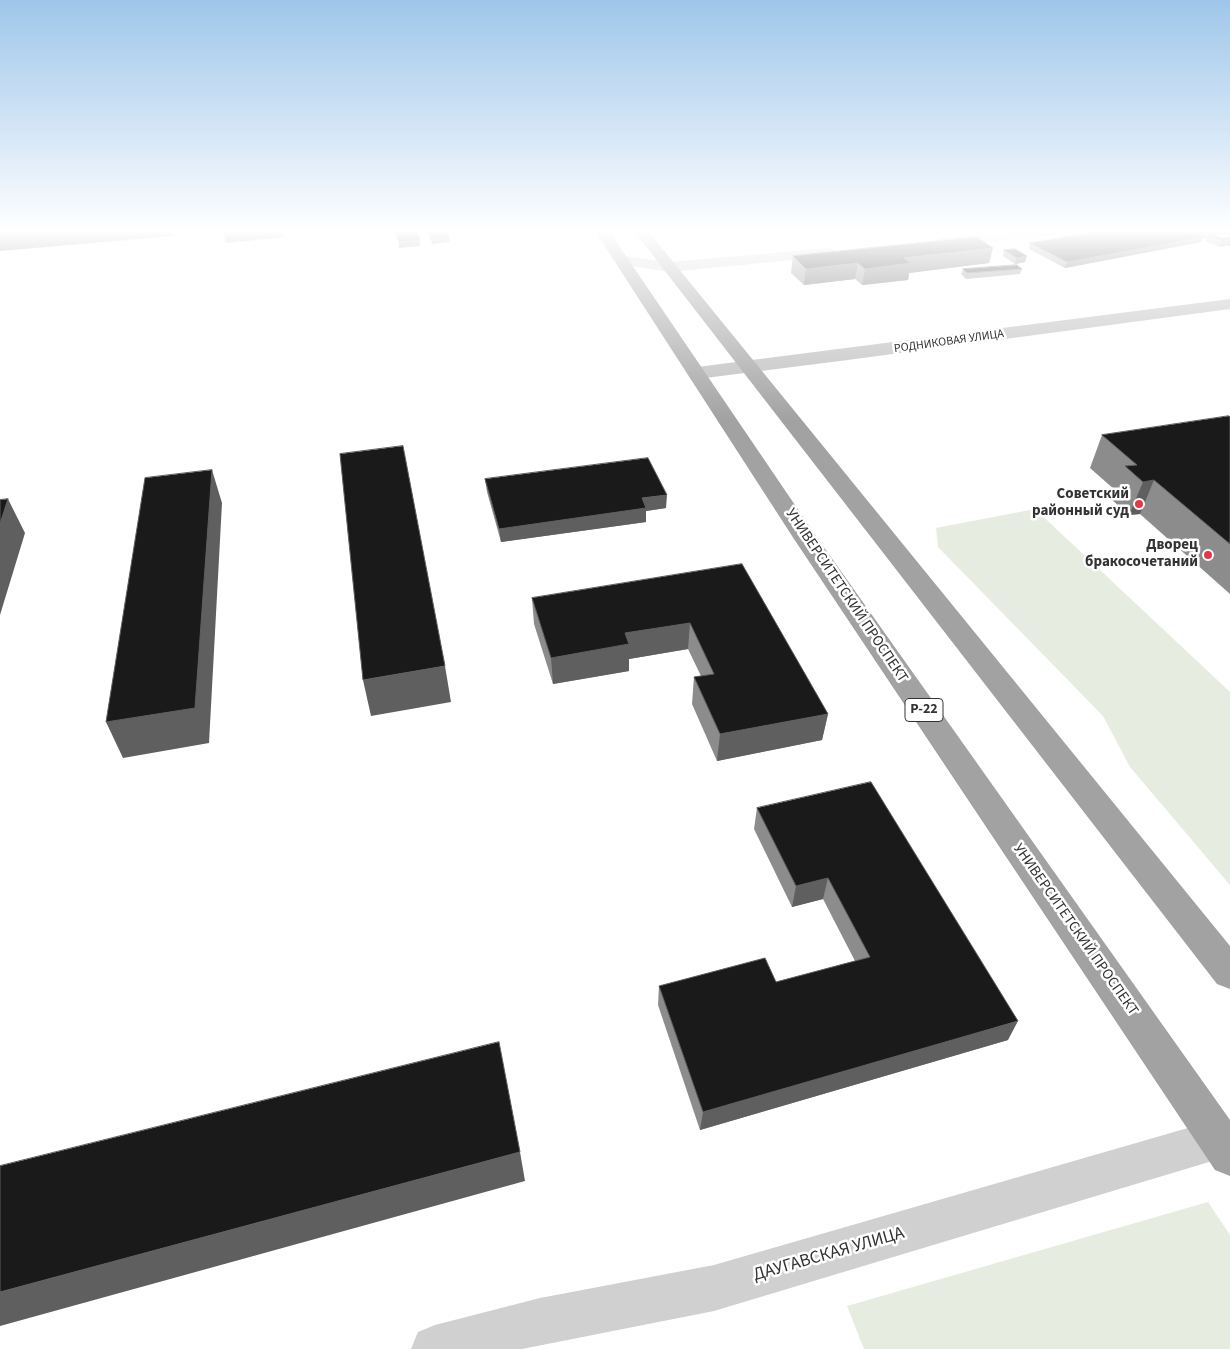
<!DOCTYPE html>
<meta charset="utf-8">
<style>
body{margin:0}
canvas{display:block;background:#fff}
</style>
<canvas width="1230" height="1349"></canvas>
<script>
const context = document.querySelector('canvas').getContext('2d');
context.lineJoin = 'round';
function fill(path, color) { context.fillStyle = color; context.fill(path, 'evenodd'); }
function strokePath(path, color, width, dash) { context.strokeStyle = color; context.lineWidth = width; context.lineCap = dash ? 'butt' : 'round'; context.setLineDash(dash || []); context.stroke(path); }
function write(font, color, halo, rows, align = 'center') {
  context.font = font + ' "Source Sans 3",sans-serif'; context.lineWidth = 5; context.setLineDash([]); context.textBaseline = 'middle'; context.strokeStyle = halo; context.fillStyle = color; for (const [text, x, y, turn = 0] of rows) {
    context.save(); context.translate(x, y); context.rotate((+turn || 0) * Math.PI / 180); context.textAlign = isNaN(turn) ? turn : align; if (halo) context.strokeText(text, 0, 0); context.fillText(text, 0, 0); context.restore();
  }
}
fill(new Path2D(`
 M 1035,509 L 1230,692 L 1230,885 L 1130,767 L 1103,716 L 938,547 L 936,528 Z
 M 1208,1202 L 1230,1235 L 1230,1349 L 864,1349 L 847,1306 Z`), '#e6ecdf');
fill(new Path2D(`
 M 624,256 L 670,262 L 676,264 L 678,267 L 676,270 L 670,272 L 619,264 L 616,261 L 619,258 Z
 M 1219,1119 L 1230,1123 L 1230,1155 L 1219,1159 L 714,1311 L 522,1349 L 411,1349 L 418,1332 L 435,1325 L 540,1298 L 714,1265 Z`), '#d0d0d0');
fill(new Path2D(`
 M 1011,231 L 1059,231 L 1057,234 L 1052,235 L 942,246 L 937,245 L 935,242 L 937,239 L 942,238 Z
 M 829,248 L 834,250 L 837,253 L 834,256 L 670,272 L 664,270 L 662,267 L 664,264 L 670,262 Z`), '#d0d0d0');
fill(new Path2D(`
 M 1230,299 L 1230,309 L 840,361 L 697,379 L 690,377 L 688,373 L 690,369 L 697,367 Z`), '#bdbdbd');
fill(new Path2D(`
 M 595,231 L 609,231 L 816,536 L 1230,1120 L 1230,1176 L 1215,1170 L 794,539 Z
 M 634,231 L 648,231 L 1230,946 L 1230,989 L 1217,984 Z`), '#a2a2a2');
fill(new Path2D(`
 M 1101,231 L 1230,231 L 1229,234 L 1215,235 L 1223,239 L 1224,237 L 1230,237 L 1230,246 L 1227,246 L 1225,245 L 1225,246 L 1220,247 L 1205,241 L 1206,238 L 1202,239 L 1201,242 L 1065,268 L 1029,249 L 1030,243 Z
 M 1004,250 L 1025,262 L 1015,264 L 1003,256 Z
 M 793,256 L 989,263 L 909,273 L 908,280 L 862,285 L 855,279 L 804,285 L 791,273 Z
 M 963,269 L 1022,269 L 1020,274 L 966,279 L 961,274 Z
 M 1230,417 L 1230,594 L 1140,514 L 1129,515 L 1112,500 L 1115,490 L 1090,468 L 1102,435 Z
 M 485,479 L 666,508 L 646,511 L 646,522 L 501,542 L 487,492 Z
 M 742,564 L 828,714 L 822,740 L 717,761 L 692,704 L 694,677 L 701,676 L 688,649 L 629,659 L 629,671 L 553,684 L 534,624 L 532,598 Z
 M 757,808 L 1008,1040 L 700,1130 L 658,1005 L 659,986 L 776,982 L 855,961 L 823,899 L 792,907 L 754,829 Z`), '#8c8c8c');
fill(new Path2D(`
 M 0,231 L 174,231 L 173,236 L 0,251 Z
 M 236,231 L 283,231 L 284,237 L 226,243 L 223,232 Z
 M 1215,232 L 1213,237 L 1207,235 L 1206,238 L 1202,239 L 1201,242 L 1065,268 L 1067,262 Z
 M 449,237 L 450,242 L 432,244 L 431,239 Z
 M 420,240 L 420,246 L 399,248 L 399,242 Z
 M 1227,240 L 1225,246 L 1220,247 L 1222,241 Z
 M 1230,240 L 1230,246 L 1227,246 L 1229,241 Z
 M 993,248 L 989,263 L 909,273 L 908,280 L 862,285 L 865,269 L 904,258 Z
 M 1027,256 L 1025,262 L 1015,264 L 1017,258 Z
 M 858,263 L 855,279 L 804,285 L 806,269 Z
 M 212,470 L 222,503 L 209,743 L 123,758 L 106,722 Z
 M 1154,480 L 1140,514 L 1129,515 L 1143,482 Z
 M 667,495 L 666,508 L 646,511 L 646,522 L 501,542 L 499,529 L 642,498 Z
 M 8,499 L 25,533 L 0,615 L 0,524 Z
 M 690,623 L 688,649 L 629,659 L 629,671 L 553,684 L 551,658 L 625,633 Z
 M 445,666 L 451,702 L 371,716 L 363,680 Z
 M 828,714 L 822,740 L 717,761 L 720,734 Z
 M 828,878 L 823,899 L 792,907 L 796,886 Z
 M 1018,1021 L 1008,1040 L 700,1130 L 703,1112 Z
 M 520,1152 L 525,1181 L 0,1326 L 0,1292 Z`), '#5f5f5f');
const building = new Path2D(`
 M 223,231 L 236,231 L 223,232 Z
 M 416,231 L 420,240 L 399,242 L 395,233 Z
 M 429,231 L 447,231 L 449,237 L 431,239 Z
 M 1101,231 L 1212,231 L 1215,232 L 1198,235 L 1203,237 L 1067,262 L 1030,243 Z
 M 1212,234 L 1227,240 L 1222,241 L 1207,235 Z
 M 977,237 L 993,248 L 904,258 L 911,263 L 865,269 L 858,263 L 806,269 L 793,256 Z
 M 1224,237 L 1230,237 L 1230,240 L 1229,241 Z
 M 1015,249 L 1027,256 L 1017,258 L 1004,250 Z
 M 1017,265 L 1022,269 L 967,273 L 963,269 Z
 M 1229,416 L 1230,417 L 1230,544 L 1154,480 L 1143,482 L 1125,466 L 1137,465 L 1102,435 Z
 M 403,446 L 445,666 L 363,680 L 340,454 Z
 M 648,458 L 667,495 L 642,498 L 646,508 L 499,529 L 485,479 Z
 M 212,470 L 195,708 L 106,722 L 145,478 Z
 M 8,499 L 0,524 L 0,500 Z
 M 742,564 L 828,714 L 720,734 L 694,677 L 714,674 L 690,623 L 625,633 L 629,644 L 551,658 L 532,598 Z
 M 871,782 L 1018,1021 L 703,1112 L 659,986 L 765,958 L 776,982 L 870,957 L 828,878 L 796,886 L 757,808 Z
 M 499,1042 L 520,1152 L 0,1292 L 0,1166 Z`);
fill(building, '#1a1a1a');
strokePath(building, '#5f5f5f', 1);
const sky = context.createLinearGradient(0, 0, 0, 420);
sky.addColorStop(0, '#9ec6ea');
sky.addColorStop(0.55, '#fff');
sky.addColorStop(1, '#ffffff00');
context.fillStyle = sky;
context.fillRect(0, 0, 1230, 420);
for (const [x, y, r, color] of [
 [1139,504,5,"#e63946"],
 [1208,555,5,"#e63946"]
]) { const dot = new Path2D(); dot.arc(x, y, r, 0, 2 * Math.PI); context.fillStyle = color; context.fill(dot); strokePath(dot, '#fff', 2); }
write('12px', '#333', '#fff', [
 ["РОДНИКОВАЯ УЛИЦА",949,342,-8]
]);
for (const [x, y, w] of [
 [924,710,38]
]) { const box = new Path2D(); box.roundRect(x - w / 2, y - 11.5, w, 23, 4); context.fillStyle = '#fff'; context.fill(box); strokePath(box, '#333', 1); }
write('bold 14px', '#333', null, [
 ["Р-22",924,710]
]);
write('bold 15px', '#333', '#fff', [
 ["Советский",1129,495],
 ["районный суд",1129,512],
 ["Дворец",1198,546],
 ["бракосочетаний",1198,563]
], 'right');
write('15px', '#333', '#fff', [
 ["УНИВЕРСИТЕТСКИЙ ПРОСПЕКТ",846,596,56],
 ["УНИВЕРСИТЕТСКИЙ ПРОСПЕКТ",1075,930,55]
]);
write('18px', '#333', '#fff', [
 ["ДАУГАВСКАЯ УЛИЦА",829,1255,-16]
]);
</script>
